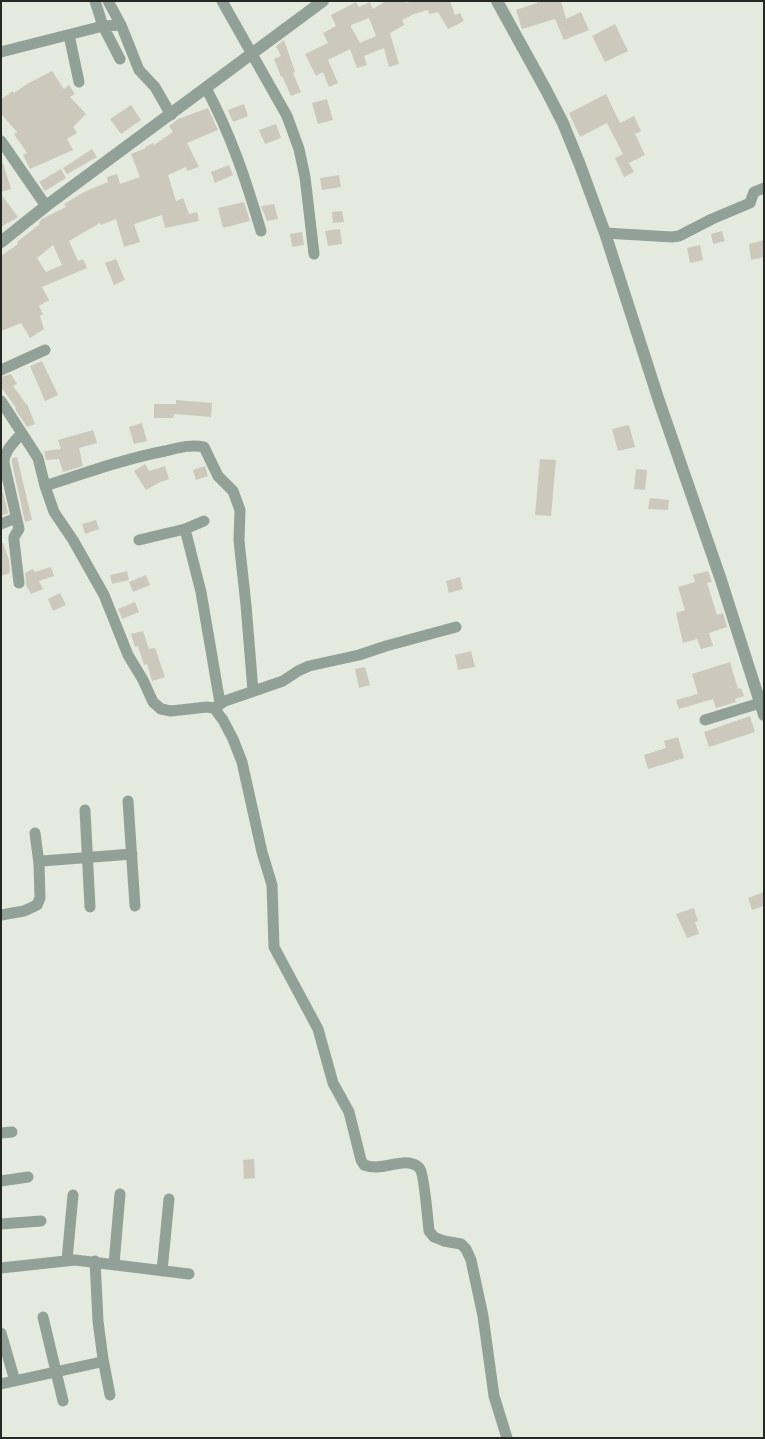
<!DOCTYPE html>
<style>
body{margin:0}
#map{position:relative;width:765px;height:1439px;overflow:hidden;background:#e4eade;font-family:Arial,sans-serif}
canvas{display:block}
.frame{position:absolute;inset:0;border:2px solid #262823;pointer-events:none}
</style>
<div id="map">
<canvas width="765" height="1439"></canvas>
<div class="frame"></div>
</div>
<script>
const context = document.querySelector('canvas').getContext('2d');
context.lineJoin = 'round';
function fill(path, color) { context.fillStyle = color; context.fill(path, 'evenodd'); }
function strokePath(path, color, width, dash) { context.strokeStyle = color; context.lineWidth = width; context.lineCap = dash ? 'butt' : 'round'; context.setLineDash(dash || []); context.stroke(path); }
fill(new Path2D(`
 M 386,1 L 405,1 L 406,3 L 413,1 L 450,1 L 455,15 L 460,13 L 464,21 L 448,29 L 438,12 L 429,14 L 428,10 L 414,14 L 402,20 L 404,25 L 390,33 L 399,64 L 389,67 L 384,48 L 364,56 L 367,65 L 357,68 L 350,49 L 328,60 L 338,83 L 329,87 L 323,72 L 316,76 L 305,54 L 328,43 L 323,33 L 336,26 L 331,15 L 356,2 L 359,7 L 370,2 L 373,9 ZM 369,18 L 376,36 L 360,43 L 351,27 L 351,25 Z
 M 537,1 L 561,1 L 566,19 L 581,12 L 589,30 L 564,40 L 555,19 L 522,29 L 516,10 L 537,3 Z
 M 615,24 L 628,51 L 605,62 L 592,36 Z
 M 284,40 L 295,72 L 293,73 L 301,92 L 291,96 L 282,76 L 281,77 L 274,59 L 281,56 L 276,46 Z
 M 52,71 L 64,89 L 69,85 L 75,94 L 70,97 L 86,114 L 73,127 L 77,133 L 67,139 L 73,150 L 30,169 L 23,155 L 27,153 L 14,134 L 17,132 L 1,114 L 1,99 L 13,91 L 14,93 L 27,84 Z
 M 606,94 L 620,123 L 634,116 L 641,131 L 635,134 L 645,155 L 629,163 L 634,172 L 624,177 L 615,158 L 623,154 L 607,123 L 580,137 L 569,113 Z
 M 327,99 L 333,120 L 318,124 L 312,103 Z
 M 244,104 L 248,116 L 233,122 L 228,110 Z
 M 131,105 L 141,120 L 121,134 L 110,119 Z
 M 208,108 L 218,130 L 187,143 L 199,167 L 187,171 L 186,167 L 168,175 L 176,201 L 183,198 L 189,214 L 197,212 L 199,221 L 165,228 L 162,215 L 134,224 L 140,242 L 124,247 L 116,219 L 101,225 L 100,223 L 69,241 L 78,261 L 83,259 L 87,268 L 42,287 L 49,300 L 39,306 L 43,314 L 40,316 L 44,329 L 30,338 L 21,323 L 1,331 L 1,256 L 18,244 L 17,242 L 40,224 L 39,222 L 42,219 L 66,207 L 64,204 L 84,192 L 108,182 L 107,177 L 117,174 L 120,184 L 140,177 L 131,154 L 146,148 L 145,147 L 153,143 L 154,145 L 173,132 L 169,126 L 178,119 ZM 53,245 L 62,265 L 46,272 L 37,258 Z
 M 276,124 L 281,138 L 265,144 L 259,130 Z
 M 92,149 L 97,157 L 67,174 L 63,168 Z
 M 3,163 L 11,189 L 1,192 L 1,164 Z
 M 229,165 L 233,175 L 215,183 L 211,172 Z
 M 61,169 L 66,178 L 45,191 L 39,182 Z
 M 339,175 L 341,187 L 322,190 L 320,178 Z
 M 1,194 L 18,217 L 1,227 Z
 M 244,202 L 250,221 L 223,228 L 218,208 Z
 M 274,204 L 278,219 L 267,221 L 261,206 Z
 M 342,211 L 344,222 L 333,223 L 332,212 Z
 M 340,229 L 342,244 L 328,246 L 325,231 Z
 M 722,231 L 725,241 L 713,244 L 711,234 Z
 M 302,232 L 304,245 L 292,247 L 290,234 Z
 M 764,240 L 764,257 L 751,260 L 749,244 Z
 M 700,245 L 703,260 L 690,263 L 687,248 Z
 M 116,259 L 125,280 L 114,285 L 105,263 Z
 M 42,361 L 58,395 L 45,401 L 30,366 Z
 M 11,374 L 17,384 L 13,386 L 26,404 L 27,404 L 35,424 L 27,427 L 15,409 L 16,408 L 1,387 L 1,377 Z
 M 176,400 L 212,403 L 211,417 L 174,414 L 173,418 L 154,418 L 154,404 L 176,404 Z
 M 142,423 L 147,441 L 134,444 L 129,427 Z
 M 629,425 L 635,447 L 618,451 L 612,429 Z
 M 93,430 L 97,443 L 79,448 L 83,466 L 63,472 L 59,459 L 46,460 L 44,451 L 61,449 L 58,440 Z
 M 17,457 L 32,520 L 25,522 L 12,463 L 12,458 Z
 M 540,459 L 556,460 L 551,516 L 535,515 Z
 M 145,464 L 149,471 L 165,466 L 169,479 L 158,483 L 146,490 L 134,471 Z
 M 205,466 L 208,476 L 196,480 L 193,470 Z
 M 636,469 L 647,470 L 645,490 L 634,489 Z
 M 3,492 L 8,513 L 1,516 L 1,493 Z
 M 650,498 L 669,500 L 668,510 L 648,509 Z
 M 96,520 L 99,529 L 85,534 L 82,524 Z
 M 1,543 L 3,543 L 9,560 L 10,573 L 1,576 Z
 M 51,567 L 54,576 L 39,581 L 43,589 L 31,594 L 26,585 L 25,573 L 33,569 L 35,572 Z
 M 127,571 L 129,580 L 112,584 L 110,575 Z
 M 708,571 L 712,582 L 707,583 L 717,615 L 723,613 L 727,627 L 709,633 L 713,646 L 701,649 L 697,639 L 683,643 L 676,613 L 685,610 L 678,587 L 695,582 L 693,575 Z
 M 146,575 L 150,585 L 133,592 L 129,582 Z
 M 460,577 L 463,589 L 449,593 L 446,581 Z
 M 60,593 L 66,605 L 53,611 L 48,599 Z
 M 135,602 L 139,612 L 122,619 L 118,609 Z
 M 143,631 L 149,649 L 155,648 L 165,677 L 152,681 L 147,664 L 144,665 L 138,646 L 135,647 L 131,634 Z
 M 471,651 L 475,667 L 458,670 L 455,655 Z
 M 730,662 L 738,689 L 741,688 L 744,696 L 735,699 L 736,702 L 716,708 L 713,699 L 679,709 L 676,700 L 698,694 L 692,674 Z
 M 365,667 L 370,685 L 359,688 L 355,669 Z
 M 750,716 L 755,732 L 709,747 L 704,732 Z
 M 678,737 L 684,758 L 648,769 L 644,755 L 666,748 L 664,741 Z
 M 764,892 L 764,906 L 752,910 L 748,898 Z
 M 694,908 L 698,921 L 695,922 L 699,934 L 687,938 L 676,914 Z
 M 254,1159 L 255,1178 L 244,1179 L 243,1160 Z`), '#ccc9bc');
strokePath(new Path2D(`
 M 95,1 L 103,26 L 120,59
 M 108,1 L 121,25 L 139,70 L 155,87 L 171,115
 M 222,1 L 287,116 L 299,149 L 305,177 L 314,254
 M 69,35 L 79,82
 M 1,52 L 103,26 L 121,25
 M 206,88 C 231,135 246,180 261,231
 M 1,141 L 46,206
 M 605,233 L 672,237 L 679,236 L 712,219 L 750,203 L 754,192 L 764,188
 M 1,370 L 45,350
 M 1,401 L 38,458 L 45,486 L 54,512 L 73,540 L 104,595 L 128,655 L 143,680 L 153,702 L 161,709 L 171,711 L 207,707 L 214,708 L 223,720 L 233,739 L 242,762 L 262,852 L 272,885 L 274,947 L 318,1029 L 333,1083 L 349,1112 L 361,1160 L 364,1165 C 378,1170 389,1164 403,1163 C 408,1162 417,1164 420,1169 C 424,1174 428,1221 429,1231 L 434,1237 L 444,1241 L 461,1244 L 466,1249 L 471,1260 L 483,1316 L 494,1396 L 507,1438
 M 45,486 C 85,473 124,459 165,451 C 178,448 191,444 204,447 L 218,476 L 233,491 L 240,510 L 239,541 L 246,605 L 253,691
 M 1,524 L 16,518
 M 185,529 L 201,592 L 220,703
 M 139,540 L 185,529 L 204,521
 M 19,583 L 14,541 L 14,537 L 19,529 L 4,463 C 4,451 14,442 21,434
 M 214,708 L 225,701 L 283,681 L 298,671 L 309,666 L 359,655 L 386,646 L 456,627
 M 705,720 L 760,703
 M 128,801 L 135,906
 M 85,810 L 90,907
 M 35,833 L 39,864
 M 1,915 L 24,911 L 37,905 L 40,898 L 39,864 L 42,861 L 132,854
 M 1,1133 L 12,1132
 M 1,1181 L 28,1177
 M 1,1224 L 41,1221
 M 67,1260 L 73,1195
 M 114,1264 L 120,1194
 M 1,1268 L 75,1260 L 189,1274
 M 162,1271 L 169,1199
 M 43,1317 L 63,1401
 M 1,1333 L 15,1381
 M 103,1359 L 110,1395
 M 1,1384 L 101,1362 L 103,1359 L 98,1321 L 95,1261`), '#92a198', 11);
strokePath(new Path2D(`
 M 497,1 L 546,90 L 563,123 L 580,165 L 605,233 L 659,401 L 721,580 L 764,715
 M 1,242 L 46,206 L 323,1`), '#92a198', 12);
</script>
